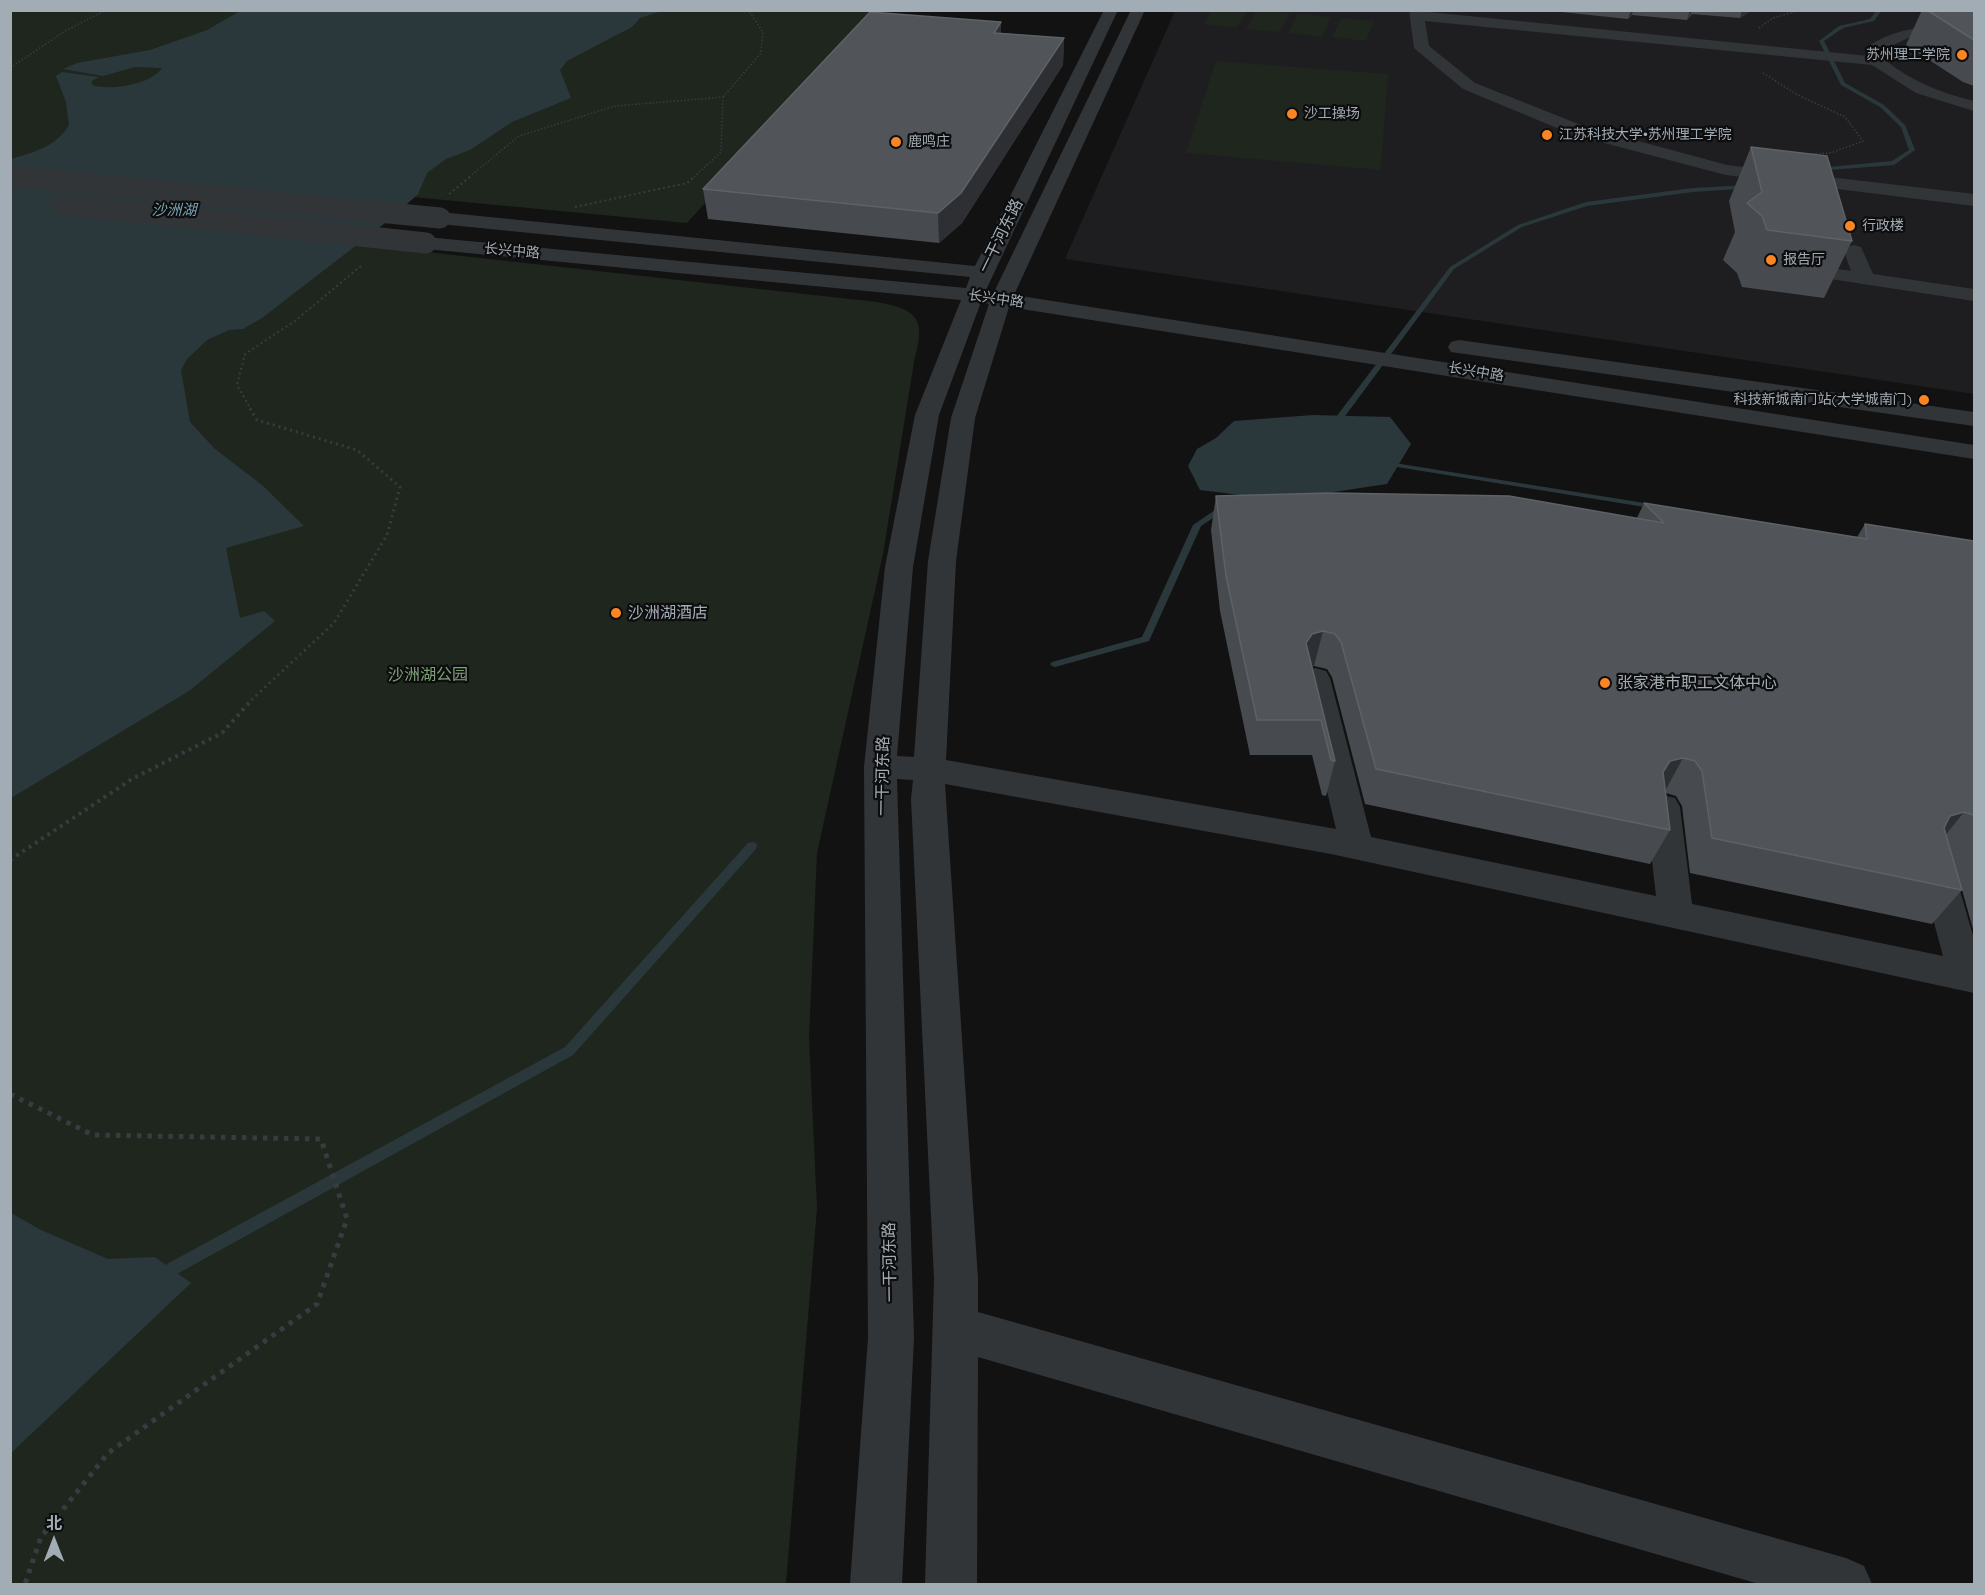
<!DOCTYPE html>
<meta charset="utf-8">
<style>
body{margin:0}
#map{position:relative;width:1985px;height:1595px;overflow:hidden;background:#121213;font-family:Quicksand,"Noto Sans SC",sans-serif}
canvas{display:block}
.frame{position:absolute;inset:0;border:12px solid #a2acb5;pointer-events:none}
.north{position:absolute;left:24px;top:1511px;width:60px;height:60px;-webkit-text-stroke:4px #0d0d0e;paint-order:stroke;rotate:0deg;font-size:16px;font-weight:700;line-height:24px;text-align:center;color:#a2acb5}
.north::after{content:'';display:block;margin:auto;width:21px;height:27px;background:#a2acb5;clip-path:polygon(50% 0,100% 100%,50% 72%,0 100%)}
</style>
<div id="map">
<canvas width="1985" height="1595"></canvas>
<div class="frame"></div>
<div class="north">北</div>
</div>
<script>
const context = document.querySelector('canvas').getContext('2d');
context.lineJoin = 'round';
function fill(path, color) { context.fillStyle = color; context.fill(path, 'evenodd'); }
function strokePath(path, color, width, dash) { context.strokeStyle = color; context.lineWidth = width; context.lineCap = dash ? 'butt' : 'round'; context.setLineDash(dash || []); context.stroke(path); }
function write(font, color, halo, rows, align = 'center') {
  context.font = font + ' Quicksand,"Noto Sans SC",sans-serif'; context.lineWidth = 4.5; context.setLineDash([]); context.textBaseline = 'middle'; context.strokeStyle = halo; context.fillStyle = color; for (const [text, x, y, turn = 0] of rows) {
    context.save(); context.translate(x, y); context.rotate((+turn || 0) * Math.PI / 180); context.textAlign = isNaN(turn) ? turn : align; if (halo) context.strokeText(text, 0, 0); context.fillText(text, 0, 0); context.restore();
  }
}
fill(new Path2D(`
 M 1175,11 L 1974,11 L 1974,394 L 1065,259 Z`), '#1e1e20');
fill(new Path2D(`
 M 1213,10 L 1247,10 L 1247,11 L 1236,28 L 1203,24 Z
 M 1257,10 L 1290,13 L 1279,32 L 1246,29 Z
 M 10,11 L 879,11 L 687,223 L 11,159 Z
 M 1298,14 L 1331,17 L 1322,37 L 1288,33 Z
 M 1341,18 L 1374,21 L 1366,41 L 1332,37 Z
 M 1216,61 L 1388,74 L 1381,170 L 1186,153 Z
 M 11,206 L 877,302 C 919,310 926,319 914,362 L 883,554 L 817,853 L 809,1038 L 817,1208 L 786,1584 L 11,1584 Z`), '#1e261e');
fill(new Path2D(`
 M 240,11 L 662,11 L 640,18 L 632,27 L 567,61 L 560,70 L 571,98 L 512,122 L 470,150 L 446,159 L 427,173 L 418,194 L 393,217 L 262,318 L 243,329 L 229,330 L 207,340 L 187,359 L 181,370 L 190,422 L 215,449 L 262,485 L 304,526 L 226,548 L 240,618 L 264,611 L 275,621 L 189,691 L 11,798 L 11,159 C 34,152 56,147 69,125 L 66,102 L 56,76 L 62,72 L 99,77 L 92,81 L 92,85 C 109,91 151,85 162,68 L 135,67 L 103,76 L 63,69 L 77,63 L 150,50 L 207,30 Z
 M 1313,415 L 1390,417 L 1411,444 L 1387,484 L 1280,500 L 1200,490 L 1188,466 L 1197,449 L 1216,438 L 1234,421 Z
 M 11,1213 L 41,1230 L 108,1259 L 155,1257 L 191,1283 L 11,1453 Z`), '#2a383c');
fill(new Path2D(`
 M 1877,10 L 1882,10 L 1874,21 L 1843,28 L 1824,41 L 1845,83 L 1884,105 L 1905,125 L 1915,150 L 1894,165 L 1816,171 L 1815,170 L 1818,168 L 1892,161 L 1909,150 L 1901,127 L 1880,107 L 1841,85 L 1819,41 L 1839,26 L 1870,19 Z
 M 1749,185 L 1751,186 L 1751,188 L 1693,192 L 1587,206 L 1522,227 L 1454,269 L 1337,427 L 1330,425 L 1450,267 L 1518,225 L 1586,202 L 1693,188 Z
 M 1382,461 L 1657,505 L 1661,507 L 1657,509 L 1385,465 L 1381,463 Z
 M 1221,506 L 1224,506 L 1228,508 L 1201,526 L 1149,641 L 1055,667 L 1052,666 L 1050,664 L 1052,662 L 1142,637 L 1193,525 Z
 M 752,842 L 756,843 L 757,846 L 756,849 L 573,1055 L 177,1274 L 172,1276 L 167,1274 L 165,1269 L 167,1264 L 565,1047 L 748,843 Z`), '#2a383c');
strokePath(new Path2D(`
 M 1759,28 L 1773,18 L 1801,10
 M 10,68 L 65,31 L 106,10
 M 1763,73 L 1798,95 L 1845,117 L 1863,141 L 1831,153 L 1804,154
 M 723,97 L 761,53 L 763,32 L 748,10
 M 469,177 L 519,136 L 615,106 L 723,97 L 721,152 L 694,177`), '#383c40', 1.5, [1.5, 2]);
strokePath(new Path2D(`
 M 449,194 L 471,176
 M 575,207 L 687,183 L 695,176
 M 249,406 L 237,385 L 245,354 L 295,321 L 362,265`), '#383c40', 2, [2, 3]);
strokePath(new Path2D(`
 M 247,704 L 334,623 L 387,535 L 400,487 L 357,450 L 257,420 L 248,405`), '#383c40', 3, [2, 4]);
strokePath(new Path2D(`
 M 10,860 L 132,779 L 222,733 L 249,703`), '#383c40', 4, [3, 4.5]);
strokePath(new Path2D(`
 M 10,1094 L 93,1135 L 321,1139 L 347,1219 L 317,1304 L 108,1453 L 41,1537 L 25,1584`), '#383c40', 5, [4.5, 6]);
fill(new Path2D(`
 M 1104,10 L 1118,10 L 986,290 L 994,292 L 1131,10 L 1145,10 L 1014,295 L 1974,445 L 1974,459 L 1009,307 L 975,418 L 956,561 L 946,760 L 1336,829 L 1300,678 L 1304,671 L 1315,668 L 1326,671 L 1330,678 L 1371,837 L 1656,896 L 1646,807 L 1651,798 L 1663,795 L 1675,798 L 1680,807 L 1692,904 L 1943,956 L 1918,863 L 1923,854 L 1935,850 L 1947,854 L 1952,863 L 1974,939 L 1974,993 L 1331,854 L 945,784 L 978,1279 L 978,1312 L 1846,1558 L 1864,1566 L 1872,1584 L 1759,1584 L 978,1357 L 977,1584 L 925,1584 L 934,1279 L 911,799 L 913,780 L 897,779 L 914,1338 L 902,1584 L 850,1584 L 868,1338 L 864,767 L 885,567 L 915,415 L 961,300 L 426,249 L 419,247 L 416,243 L 419,239 L 426,237 L 966,288 L 970,277 L 440,224 L 430,218 L 440,212 L 975,266 ZM 981,302 L 989,304 L 951,418 L 928,561 L 914,757 L 897,756 L 913,567 L 939,415 Z
 M 1409,10 L 1868,56 L 1870,45 C 1901,25 1938,25 1974,27 L 1974,35 L 1910,37 L 1883,50 L 1884,59 C 1910,81 1941,93 1974,101 L 1974,111 L 1916,93 L 1872,65 L 1425,21 L 1429,46 L 1475,83 L 1586,127 L 1727,165 L 1974,194 L 1974,206 L 1726,175 L 1574,135 L 1463,89 L 1414,48 Z
 M 1854,245 L 1861,247 L 1873,274 L 1974,289 L 1974,301 L 1824,278 L 1821,274 L 1824,270 L 1831,268 L 1851,271 L 1844,251 L 1847,247 Z
 M 1459,340 L 1974,412 L 1974,426 L 1451,352 L 1448,347 L 1451,342 Z`), '#323538');
strokePath(new Path2D(`
 M 10,176 L 20,177`), '#323538', 16);
strokePath(new Path2D(`
 M 10,176 L 440,218
 M 60,204 L 426,243`), '#323538', 21);
fill(new Path2D(`
 M 1542,10 L 1752,10 L 1740,18 L 1692,14 L 1687,20 L 1632,15 L 1628,19 Z
 M 1922,10 L 1974,10 L 1974,86 L 1963,82 L 1906,45 Z
 M 1001,22 L 1001,33 L 1064,38 L 1063,65 L 962,223 L 939,243 L 708,219 L 703,189 Z
 M 1751,147 L 1852,241 L 1824,298 L 1742,287 L 1737,273 L 1723,260 L 1735,232 L 1729,201 Z
 M 1216,496 L 1637,518 L 1644,503 L 1857,537 L 1865,524 L 1974,541 L 1974,933 L 1954,861 L 1962,890 L 1932,924 L 1690,873 L 1682,806 L 1676,796 L 1666,793 L 1670,830 L 1650,864 L 1365,804 L 1332,677 L 1327,669 L 1314,666 L 1312,667 L 1335,761 L 1326,796 L 1322,795 L 1312,755 L 1250,755 L 1220,611 L 1211,530 Z`), '#474a4e');
fill(new Path2D(`
 M 1631,10 L 1633,10 L 1632,15 L 1628,19 Z
 M 1690,10 L 1693,10 L 1687,20 Z
 M 1742,10 L 1752,10 L 1740,18 Z
 M 1001,22 L 1001,48 L 994,33 Z
 M 1064,38 L 1063,65 L 962,223 L 939,243 L 938,213 Z
 M 1323,631 L 1314,666 L 1303,669 L 1306,643 L 1312,634 Z
 M 1683,758 L 1664,793 L 1644,807 L 1670,761 Z
 M 1964,812 L 1936,847 L 1922,851 L 1950,816 Z`), '#2e2f32');
const building = new Path2D(`
 M 1927,10 L 1974,10 L 1974,40 Z
 M 870,12 L 1001,22 L 994,33 L 1064,38 L 961,193 L 938,213 L 703,189 Z
 M 1751,147 L 1827,156 L 1852,241 L 1767,230 L 1762,216 L 1747,203 L 1762,192 Z
 M 1331,493 L 1509,496 L 1664,523 L 1644,503 L 1867,539 L 1865,524 L 1974,541 L 1974,815 L 1964,812 L 1950,816 L 1944,828 L 1962,890 L 1712,838 L 1702,771 L 1695,761 L 1683,758 L 1670,761 L 1663,772 L 1670,830 L 1376,769 L 1341,642 L 1335,634 L 1323,631 L 1312,634 L 1306,643 L 1335,761 L 1331,760 L 1321,720 L 1257,720 L 1226,576 L 1216,496 Z`);
fill(building, '#515559');
strokePath(building, '#5d6267', 1.5);
for (const [x, y, r, color] of [
 [1962,55,6,"#fb8522"],
 [1292,114,6,"#fb8522"],
 [1547,135,6,"#fb8522"],
 [896,142,6,"#fb8522"],
 [1850,226,6,"#fb8522"],
 [1771,260,6,"#fb8522"],
 [1924,400,6,"#fb8522"],
 [616,613,6,"#fb8522"],
 [1605,683,6,"#fb8522"]
]) { const dot = new Path2D(); dot.arc(x, y, r, 0, 2 * Math.PI); context.fillStyle = color; context.fill(dot); strokePath(dot, '#0d0d0e', 2); }
write('14px', '#a2acb5', '#0d0d0e', [
 ["苏州理工学院",1950,55,"right"],
 ["沙工操场",1304,114],
 ["江苏科技大学•苏州理工学院",1559,135],
 ["鹿鸣庄",908,142],
 ["行政楼",1862,226],
 ["报告厅",1783,260],
 ["科技新城南门站(大学城南门)",1912,400,"right"]
], 'left');
write('14px', '#a2acb5', '#0d0d0e', [
 ["长兴中路",512,251,5],
 ["长兴中路",996,299,8],
 ["长兴中路",1476,372,9]
]);
write('italic 15px', '#77a3b2', '#0d0d0e', [
 ["沙洲湖",174,210]
]);
write('16px', '#a2acb5', '#0d0d0e', [
 ["一干河东路",1001,236,-64],
 ["一干河东路",883,776,-89],
 ["一干河东路",890,1262,-91]
]);
write('16px', '#a2acb5', '#0d0d0e', [
 ["沙洲湖酒店",628,613],
 ["张家港市职工文体中心",1617,683]
], 'left');
write('16px', '#7ea178', '#0d0d0e', [
 ["沙洲湖公园",428,675]
]);
</script>
